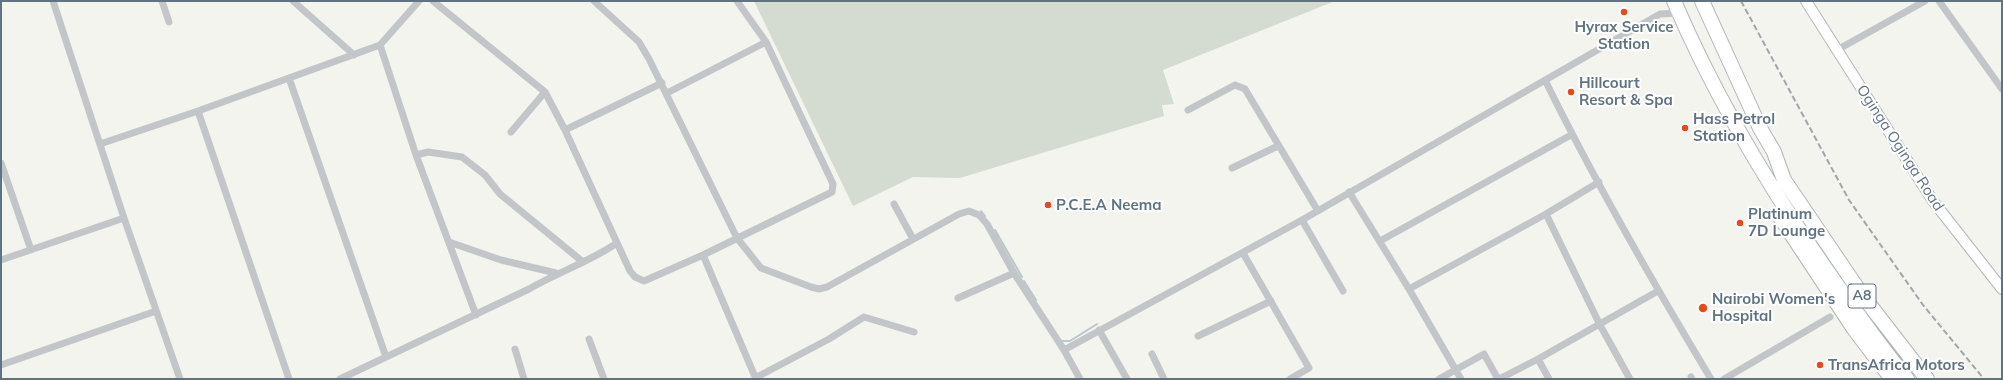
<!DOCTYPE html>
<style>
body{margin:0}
#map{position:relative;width:2003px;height:380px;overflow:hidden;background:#f4f4ef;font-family:Mulish,sans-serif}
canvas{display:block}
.frame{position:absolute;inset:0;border:2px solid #617381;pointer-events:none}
</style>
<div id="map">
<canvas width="2003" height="380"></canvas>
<div class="frame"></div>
</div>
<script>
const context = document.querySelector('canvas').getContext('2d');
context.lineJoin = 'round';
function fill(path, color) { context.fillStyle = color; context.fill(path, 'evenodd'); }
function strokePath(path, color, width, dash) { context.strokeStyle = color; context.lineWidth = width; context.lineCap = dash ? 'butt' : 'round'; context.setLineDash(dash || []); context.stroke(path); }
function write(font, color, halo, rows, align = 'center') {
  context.font = font + ' Mulish,sans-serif'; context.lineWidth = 4; context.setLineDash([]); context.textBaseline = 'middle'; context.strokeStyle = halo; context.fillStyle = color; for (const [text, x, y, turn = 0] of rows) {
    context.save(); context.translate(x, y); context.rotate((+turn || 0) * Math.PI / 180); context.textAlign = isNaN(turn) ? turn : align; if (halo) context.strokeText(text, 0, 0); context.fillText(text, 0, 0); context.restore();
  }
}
fill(new Path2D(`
 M 754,1 L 1335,1 L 1163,70 L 1174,104 L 1162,105 L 1164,116 L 960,178 L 913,177 L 853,206 Z`), '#d4dbd0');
strokePath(new Path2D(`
 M 981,211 L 985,216
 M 995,230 L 1022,277
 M 1024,281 L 1036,300
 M 1062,341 L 1070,341 L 1097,324`), '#b9c6ca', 2);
const secondary = new Path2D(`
 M 1806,1 L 1933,201 L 2002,289`);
const highway = new Path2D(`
 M 1674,1 C 1713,93 1765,180 1821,262 C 1849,302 1876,341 1907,379
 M 1702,1 L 1760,128 L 1774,152 L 1784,180 L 1862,295 L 1927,379
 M 1780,217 L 1854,329 L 1892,379`);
strokePath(secondary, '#b2b8bc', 12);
strokePath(highway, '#b3b6b9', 16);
strokePath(new Path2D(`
 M 53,1 L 124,218 L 180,379
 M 162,1 L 169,22
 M 293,1 L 354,55
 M 433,1 L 545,92 L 565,130 L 630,271 L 635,277 L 644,281 L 703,255 L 832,192 L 833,184 L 766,42 L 737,1
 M 594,1 L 639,42 L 649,59 L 737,238 L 761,268 L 811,287 L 819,289 L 827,287 L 959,214 L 969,211 L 979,215 L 987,224 L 1014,273 L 1064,350 L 1080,379
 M 1939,1 L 2002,89
 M 380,45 L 416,155 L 476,315
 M 1837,50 L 1925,1
 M 289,78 L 386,357
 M 1545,80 C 1595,182 1652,281 1711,379
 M 667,93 L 766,42
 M 1188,110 L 1235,85 L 1245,89 L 1318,211
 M 198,111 L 289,379
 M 565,130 L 662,83
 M 511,132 L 545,92
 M 100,144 L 198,111 L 380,45 L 419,1
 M 416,155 L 428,152 L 462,157 L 485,175 L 500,194 L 583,262
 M 1,163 L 31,250
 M 1232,168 L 1278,146
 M 1349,192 L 1409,289 L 1461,379
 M 894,204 L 913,239
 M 1546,214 L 1600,325 L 1630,379
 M 1302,220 L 1343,291
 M 1380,241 L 1571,135
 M 449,242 L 501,260 L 556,273
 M 1243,253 L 1309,368 L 1290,379
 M 703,255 L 756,379
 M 1,260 L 124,218
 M 1409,289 L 1546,214 L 1599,182
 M 958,298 L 1014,273
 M 1099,330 L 1127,379
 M 1198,336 L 1271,301
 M 589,339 L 604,379
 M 515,349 L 524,379
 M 1064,350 L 1302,220 L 1660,14 L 1679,13
 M 1152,354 L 1164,379
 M 1538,359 L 1549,379
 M 1,365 L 156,311
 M 1691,377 L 1692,379
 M 755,378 L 829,339 L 864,317 L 914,332
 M 340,379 L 529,289 C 558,272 589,262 617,243
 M 1439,379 L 1484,354 L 1498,379
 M 1499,379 L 1538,359 L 1658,291
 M 1724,379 L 1830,317`), '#c3c6c9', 7);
strokePath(secondary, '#fff', 10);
strokePath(highway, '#fff', 14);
strokePath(new Path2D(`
 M 1741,1 L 1849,200 L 1923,305 L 1984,379`), '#a0a7ac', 2, [6, 3]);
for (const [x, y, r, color] of [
 [1624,12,4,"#e94819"],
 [1571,92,4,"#e94819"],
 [1685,128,4,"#e94819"],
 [1048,205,4,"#e94819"],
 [1740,223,4,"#e94819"],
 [1703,308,5,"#e94819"],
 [1820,365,4,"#e94819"]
]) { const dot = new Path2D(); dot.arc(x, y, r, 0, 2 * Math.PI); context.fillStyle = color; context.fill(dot); strokePath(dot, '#fff', 1.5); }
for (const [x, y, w] of [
 [1862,296,28]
]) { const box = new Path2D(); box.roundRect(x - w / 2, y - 12, w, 24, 3); context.fillStyle = '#fff'; context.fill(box); strokePath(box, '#617381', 1); }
write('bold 14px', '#617381', null, [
 ["A8",1862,296]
]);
write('bold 15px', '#617381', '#fff', [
 ["Hyrax Service",1624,27,"center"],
 ["Station",1624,44,"center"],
 ["Hillcourt",1579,83],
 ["Resort & Spa",1579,100],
 ["Hass Petrol",1693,119],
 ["Station",1693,136],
 ["P.C.E.A Neema",1056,205],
 ["Platinum",1748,214],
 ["7D Lounge",1748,231],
 ["Nairobi Women's",1712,299],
 ["Hospital",1712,316],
 ["TransAfrica Motors",1828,365]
], 'left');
write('15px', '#617381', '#fff', [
 ["Oginga Oginga Road",1900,148,57]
]);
</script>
